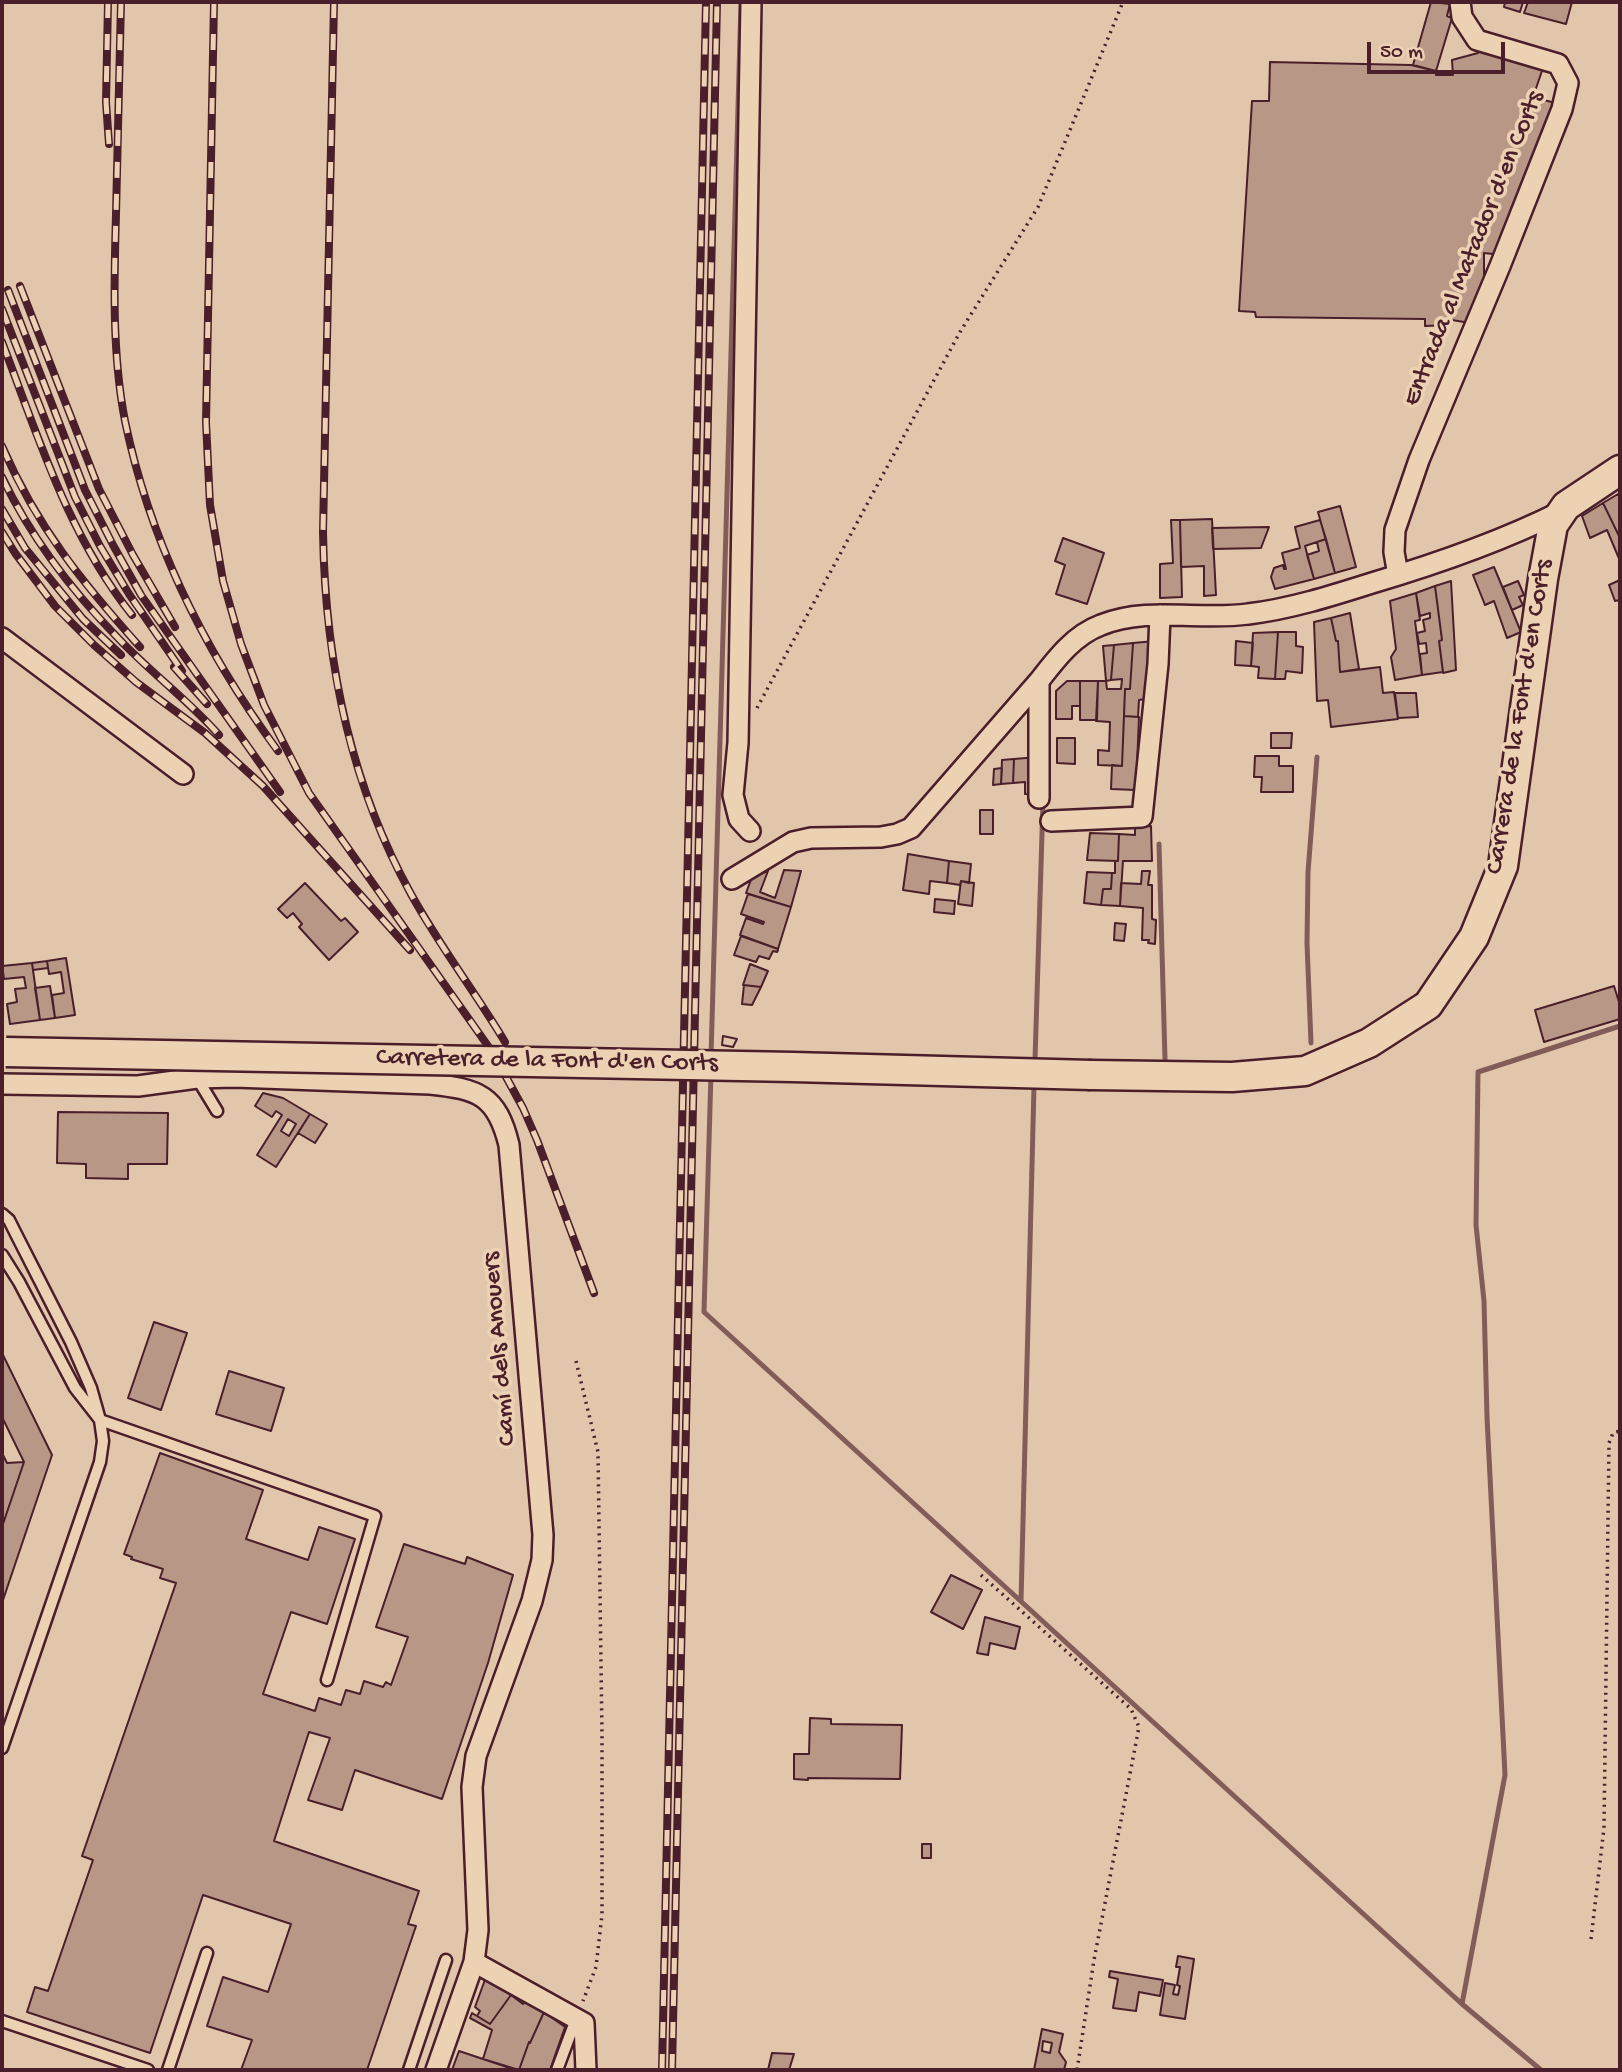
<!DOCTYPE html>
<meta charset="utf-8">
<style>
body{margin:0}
#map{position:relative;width:1622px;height:2072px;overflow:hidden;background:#e2c6ab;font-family:"Gochi Hand",sans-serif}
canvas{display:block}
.frame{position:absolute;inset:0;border:4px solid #4a1f2b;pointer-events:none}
.scale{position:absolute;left:1367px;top:42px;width:138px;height:32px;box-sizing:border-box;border:4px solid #4a1f2b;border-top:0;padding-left:9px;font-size:21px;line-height:24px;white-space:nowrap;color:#4a1f2b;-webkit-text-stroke:5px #ecd1b3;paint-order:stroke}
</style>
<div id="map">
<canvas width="1622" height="2072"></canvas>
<div class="frame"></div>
<div class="scale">50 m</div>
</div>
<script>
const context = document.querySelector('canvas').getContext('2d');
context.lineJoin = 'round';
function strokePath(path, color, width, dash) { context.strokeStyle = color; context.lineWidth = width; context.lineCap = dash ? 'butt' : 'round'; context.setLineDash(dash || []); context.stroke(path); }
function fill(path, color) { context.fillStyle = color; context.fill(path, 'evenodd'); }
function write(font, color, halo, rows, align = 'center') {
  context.font = font + ' "Gochi Hand",sans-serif'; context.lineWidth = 7; context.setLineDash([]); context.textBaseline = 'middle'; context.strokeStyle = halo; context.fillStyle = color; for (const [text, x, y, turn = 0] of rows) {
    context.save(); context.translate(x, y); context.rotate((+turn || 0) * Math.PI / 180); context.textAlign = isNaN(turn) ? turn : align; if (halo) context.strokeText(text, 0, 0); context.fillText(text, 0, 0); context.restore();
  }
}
strokePath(new Path2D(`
 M 1159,844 L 1165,1059
 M 1311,1043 L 1307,943 L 1308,872 L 1317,757
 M 711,1056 L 741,2
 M 1035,1060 L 1043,801
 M 711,1073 L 704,1312 L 1462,2004 L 1541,2070
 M 1021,1601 L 1034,1086
 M 1462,2004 L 1505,1775 L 1487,1417 L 1484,1301 L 1476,1225 L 1478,1072 L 1620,1026`), '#815c59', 5);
const building = new Path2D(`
 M 1431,2 L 1450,4 L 1447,16 L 1452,18 L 1436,71 L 1413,65 Z
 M 1505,2 L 1523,2 L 1520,12 L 1504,7 Z
 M 1528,2 L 1572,2 L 1566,24 L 1524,13 Z
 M 1478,50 L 1543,68 L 1533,97 L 1559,104 L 1502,255 L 1484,253 L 1484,299 L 1470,323 L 1452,320 L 1451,325 L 1425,326 L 1425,319 L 1256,317 L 1255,312 L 1239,311 L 1252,101 L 1269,101 L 1270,62 L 1411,65 L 1436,71 L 1436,75 L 1453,75 L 1452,60 L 1478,53 Z
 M 1618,494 L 1620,499 L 1620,538 L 1603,503 Z
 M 1603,503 L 1620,538 L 1620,561 L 1607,530 L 1590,538 L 1582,516 Z
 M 1340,506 L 1356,567 L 1335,573 L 1318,512 Z
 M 1212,519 L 1216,595 L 1204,596 L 1204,566 L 1181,567 L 1180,520 Z
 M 1171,520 L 1180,520 L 1182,597 L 1160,598 L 1160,564 L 1173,563 Z
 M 1320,520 L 1326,539 L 1305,546 L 1314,579 L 1275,589 L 1271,577 L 1274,568 L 1283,565 L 1284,569 L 1286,569 L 1282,553 L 1300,548 L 1295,527 Z
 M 1269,527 L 1261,548 L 1213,549 L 1212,528 Z
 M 1063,538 L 1104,553 L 1087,604 L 1056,594 L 1065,565 L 1055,561 Z
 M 1326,539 L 1335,573 L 1314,579 L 1307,555 L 1319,551 L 1317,542 Z
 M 1494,567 L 1521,632 L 1507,638 L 1494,601 L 1485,605 L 1473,575 Z
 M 1620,580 L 1620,600 L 1615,601 L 1609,585 Z
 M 1451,581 L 1456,670 L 1443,673 L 1439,641 L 1442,640 L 1435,586 Z
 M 1518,581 L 1524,595 L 1519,597 L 1523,605 L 1512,610 L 1503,587 Z
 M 1435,586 L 1442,640 L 1439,641 L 1443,672 L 1422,675 L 1420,654 L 1427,653 L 1426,643 L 1419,644 L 1417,633 L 1425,631 L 1423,620 L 1430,618 L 1430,613 L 1420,616 L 1416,593 Z
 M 1416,593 L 1420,620 L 1415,621 L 1422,675 L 1395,680 L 1391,657 L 1396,649 L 1390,601 Z
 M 1350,613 L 1359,669 L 1340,672 L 1338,641 L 1336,641 L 1331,618 Z
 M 1331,618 L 1336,641 L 1338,641 L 1340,672 L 1380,667 L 1383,693 L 1394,692 L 1398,719 L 1331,727 L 1328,700 L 1317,701 L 1314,622 Z
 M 1278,632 L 1275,679 L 1258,678 L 1259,667 L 1251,666 L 1253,633 Z
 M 1278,632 L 1296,632 L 1296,646 L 1303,647 L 1302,673 L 1286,671 L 1285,679 L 1275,679 Z
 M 1155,641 L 1145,699 L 1139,700 L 1138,717 L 1124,716 L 1125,689 L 1130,689 L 1133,643 Z
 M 1236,641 L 1253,643 L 1251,666 L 1235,665 Z
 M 1133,643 L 1130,689 L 1125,689 L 1122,766 L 1098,765 L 1098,750 L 1109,751 L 1110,722 L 1096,721 L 1098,681 L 1106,681 L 1107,689 L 1121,689 L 1122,679 L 1111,680 L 1114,645 Z
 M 1114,645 L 1111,680 L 1106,681 L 1103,646 Z
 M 1067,681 L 1080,681 L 1080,706 L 1072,706 L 1072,719 L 1056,719 L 1056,691 Z
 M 1080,681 L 1098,681 L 1097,720 L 1080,720 Z
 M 1395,693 L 1416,693 L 1418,717 L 1398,718 Z
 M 1124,716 L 1139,717 L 1136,790 L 1111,789 L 1112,765 L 1122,766 Z
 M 1271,733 L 1292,733 L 1291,748 L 1271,748 Z
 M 1057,738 L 1075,738 L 1075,764 L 1057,763 Z
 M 1255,756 L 1279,756 L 1279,766 L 1293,766 L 1293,792 L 1261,792 L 1262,777 L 1254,777 Z
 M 1038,757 L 1036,795 L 1025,794 L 1025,782 L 1013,783 L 1014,759 Z
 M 1014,759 L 1013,783 L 1001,784 L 1002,760 Z
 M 1002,768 L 1001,784 L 993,785 L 994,769 Z
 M 980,810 L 993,810 L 993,834 L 980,834 Z
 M 1151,826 L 1152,861 L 1123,861 L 1120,906 L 1101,905 L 1103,889 L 1111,889 L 1112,873 L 1115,873 L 1115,861 L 1118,861 L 1119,834 L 1135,835 L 1135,827 Z
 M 1090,833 L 1119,834 L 1118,861 L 1087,860 Z
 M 908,854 L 949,861 L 947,883 L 930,881 L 929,894 L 903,890 Z
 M 949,861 L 971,864 L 969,883 L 961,881 L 960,885 L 947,883 Z
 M 784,870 L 801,871 L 791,907 L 746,893 L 752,877 L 768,871 L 760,892 L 775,898 Z
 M 1142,871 L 1150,871 L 1148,885 L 1152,885 L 1152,919 L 1156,920 L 1155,944 L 1148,943 L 1149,940 L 1142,940 L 1143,908 L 1120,906 L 1121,883 L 1141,884 Z
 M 1087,872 L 1112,873 L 1111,889 L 1103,889 L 1101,905 L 1084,903 Z
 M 961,881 L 974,883 L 972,906 L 958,904 Z
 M 305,883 L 341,921 L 345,918 L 358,932 L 329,960 L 299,927 L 302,924 L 293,913 L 287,918 L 278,909 Z
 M 748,894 L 791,907 L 778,949 L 740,935 L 746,918 L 763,924 L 764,922 L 741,914 Z
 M 935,899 L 955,901 L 954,914 L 934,912 Z
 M 1115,923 L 1126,924 L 1124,941 L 1114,940 Z
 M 741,936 L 778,949 L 778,950 L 777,952 L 773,951 L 769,959 L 759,956 L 756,962 L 734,955 Z
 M 66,958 L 75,1015 L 55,1018 L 52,995 L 64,993 L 61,972 L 49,974 L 47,961 Z
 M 47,961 L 48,968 L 33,970 L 32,963 Z
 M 32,963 L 40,1020 L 10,1024 L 7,1004 L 17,1002 L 15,989 L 26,988 L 24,977 L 4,979 L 2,966 Z
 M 750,964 L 768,971 L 761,987 L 743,985 Z
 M 744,985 L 761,987 L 752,1005 L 742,1004 Z
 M 50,986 L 55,1018 L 40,1020 L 35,988 Z
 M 1614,986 L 1620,1005 L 1620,1019 L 1544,1042 L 1535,1010 Z
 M 723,1036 L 737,1039 L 733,1047 L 722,1045 Z
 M 723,1036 L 737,1039 L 733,1047 L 722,1045 Z
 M 263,1093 L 283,1098 L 310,1114 L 276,1167 L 257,1155 L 282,1115 L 276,1111 L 272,1117 L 255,1106 ZM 288,1119 L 296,1124 L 289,1136 L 281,1131 Z
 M 58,1112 L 168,1113 L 167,1164 L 128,1164 L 128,1179 L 86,1178 L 86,1164 L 57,1163 Z
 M 310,1114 L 327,1124 L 315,1143 L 298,1133 Z
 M 154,1322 L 187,1333 L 161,1410 L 128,1398 Z
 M 2,1353 L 52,1455 L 2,1603 L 2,1527 L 24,1462 L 7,1463 L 2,1453 Z
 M 229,1371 L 284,1388 L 271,1431 L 216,1414 Z
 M 2,1417 L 24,1462 L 2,1527 Z
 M 160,1453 L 263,1490 L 246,1539 L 308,1560 L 319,1527 L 355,1539 L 327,1624 L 291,1612 L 263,1694 L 315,1711 L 319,1698 L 341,1705 L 346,1690 L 360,1694 L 364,1681 L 383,1687 L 386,1682 L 391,1685 L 408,1637 L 376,1627 L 404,1544 L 465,1564 L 467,1557 L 513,1575 L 488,1663 L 442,1799 L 355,1770 L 342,1810 L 308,1800 L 330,1738 L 309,1732 L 274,1841 L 419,1891 L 408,1924 L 416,1926 L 367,2070 L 241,2070 L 252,2040 L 207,2026 L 223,1977 L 268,1992 L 291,1924 L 203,1895 L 150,2053 L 27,2012 L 35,1987 L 48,1991 L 93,1860 L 82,1856 L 176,1583 L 160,1578 L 163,1569 L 131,1559 L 132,1557 L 124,1554 Z
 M 951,1575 L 982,1590 L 963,1629 L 931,1612 Z
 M 985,1617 L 1020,1627 L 1015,1649 L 990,1643 L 988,1655 L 977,1653 Z
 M 810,1718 L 831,1719 L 831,1724 L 902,1725 L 900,1779 L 808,1778 L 808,1780 L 794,1779 L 794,1754 L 809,1754 Z
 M 922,1844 L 931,1844 L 931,1858 L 922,1858 Z
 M 1178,1956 L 1194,1959 L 1185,2019 L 1160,2015 L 1165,1983 L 1175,1985 L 1173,1994 L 1178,1995 L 1180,1986 L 1177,1985 L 1180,1967 L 1176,1967 Z
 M 1110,1971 L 1163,1980 L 1160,1996 L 1139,1992 L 1136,2011 L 1113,2008 L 1118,1979 L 1109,1977 Z
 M 486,1977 L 511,1995 L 490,2024 L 477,2016 L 480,2011 L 475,2007 Z
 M 511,1995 L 523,2004 L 526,2002 L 544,2012 L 530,2043 L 529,2042 L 519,2070 L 483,2059 L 492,2030 L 470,2018 L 472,2013 L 490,2024 Z
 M 544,2012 L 565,2027 L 550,2070 L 519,2070 L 529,2042 L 530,2043 Z
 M 1042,2029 L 1063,2034 L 1059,2052 L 1066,2062 L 1064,2070 L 1034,2070 ZM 1043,2041 L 1052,2043 L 1050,2053 L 1042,2051 Z
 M 459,2051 L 516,2070 L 452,2070 Z
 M 772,2053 L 794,2054 L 789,2070 L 768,2070 Z`);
fill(building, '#b89787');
strokePath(building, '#4a1f2b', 2);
const lane = new Path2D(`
 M 197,1078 L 217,1111
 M 2,1214 L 9,1220 L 16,1234 L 71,1342 L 91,1388 L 100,1420 L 103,1441 L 100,1462 L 2,1748
 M 2,1255 L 19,1282 L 75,1388 L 100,1420 L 375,1516 L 327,1680
 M 2,2021 L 148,2070
 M 168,2070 L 207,1953
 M 409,2070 L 446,1960
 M 557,2070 L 576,2019`);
const street = new Path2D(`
 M 1398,575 L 1394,552 L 1395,530 L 1419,460 L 1500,266 L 1562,109 L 1568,83 L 1558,64 L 1477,40 L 1462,17 L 1460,2
 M 2,638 L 183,774
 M 1039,681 L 1039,798
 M 1051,821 L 1142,817 L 1158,664 L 1160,615
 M 750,831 L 739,819 L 733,795 L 738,743 L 751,2
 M 732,879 L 793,842 L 811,838 L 881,837 L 897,834 L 911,828 L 1039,681 C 1056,659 1074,635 1101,625 C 1148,606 1200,621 1248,614 C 1290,609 1331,596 1372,583 C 1436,564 1500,542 1560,512
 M 2,1084 L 138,1086 L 197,1078 L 234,1077 L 430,1084 C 478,1089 497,1095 509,1145 L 543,1535 L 542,1560 L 532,1601 L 476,1756 L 472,1787 L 478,1930 L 474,1962 L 436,2070
 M 474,1962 L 584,2023 L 586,2070`);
const secondary = new Path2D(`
 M 1091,1075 L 1232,1077 L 1305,1071 L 1369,1043 L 1428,1005 L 1474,937 L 1503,866 L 1543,579 L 1553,525 L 1566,506 L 1620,470`);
strokePath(lane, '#4a1f2b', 15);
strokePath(street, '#4a1f2b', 24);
strokePath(secondary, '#4a1f2b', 33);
strokePath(new Path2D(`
 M 757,708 L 960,332 L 1038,207 L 1123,2
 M 576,1361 L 598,1452 L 602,1734 L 602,1915 L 596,1967 L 583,2001
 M 981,1575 L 1131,1709 L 1139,1727 L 1094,1960 L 1077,2070
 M 1591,1939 L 1604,1828 L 1609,1443 L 1613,1433 L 1620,1431`), '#4a1f2b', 3.5, [2, 5]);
strokePath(lane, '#ecd1b3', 10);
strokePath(street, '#ecd1b3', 19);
strokePath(secondary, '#ecd1b3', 28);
const rail = new Path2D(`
 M 108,2 L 106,102 L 109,144
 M 121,2 C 119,73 118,143 116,214 C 114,283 112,354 125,421 C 150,542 205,652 278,751
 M 214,2 L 206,422 L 210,505 L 223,581 L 241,644 L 264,705 L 309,793 L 493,1053 L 523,1108 L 537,1140 L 594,1293
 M 334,2 L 323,532 C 325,659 349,782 411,894 C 439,945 475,992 505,1042
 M 20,286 L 99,489 L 133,555 L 175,627
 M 8,290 L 85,490 L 113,545 L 141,595 L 280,792
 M 2,309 L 75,497 L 100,546 L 129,594 L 182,671
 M 2,342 C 38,436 68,535 132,615
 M 2,446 C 37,527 82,582 140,647
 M 2,477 C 30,536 72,591 118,638 C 150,672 188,700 219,735
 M 2,509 L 25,548 L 83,619 L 121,655
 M 2,532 L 15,553 L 55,606 L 94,645 L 136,682 L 205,733 L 263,786 L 410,950
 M 174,667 L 207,704
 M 662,2070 L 706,2
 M 672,2070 L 717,2`);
strokePath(rail, '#4a1f2b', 8);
strokePath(rail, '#ecd1b3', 5, [16]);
const secondaryBridge = new Path2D(`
 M 6,1052 L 793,1067 L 1091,1075`);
strokePath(secondaryBridge, '#4a1f2b', 33, []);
strokePath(secondaryBridge, '#ecd1b3', 28);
write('26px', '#4a1f2b', '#ecd1b3', [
 ["Entrada al Matador d'en Corts",1475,249,-68],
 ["Carrera de la Font d'en Corts",1521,717,-81],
 ["Carretera de la Font d'en Corts",547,1062,1],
 ["Camí dels Anouers",501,1349,-95]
]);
</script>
